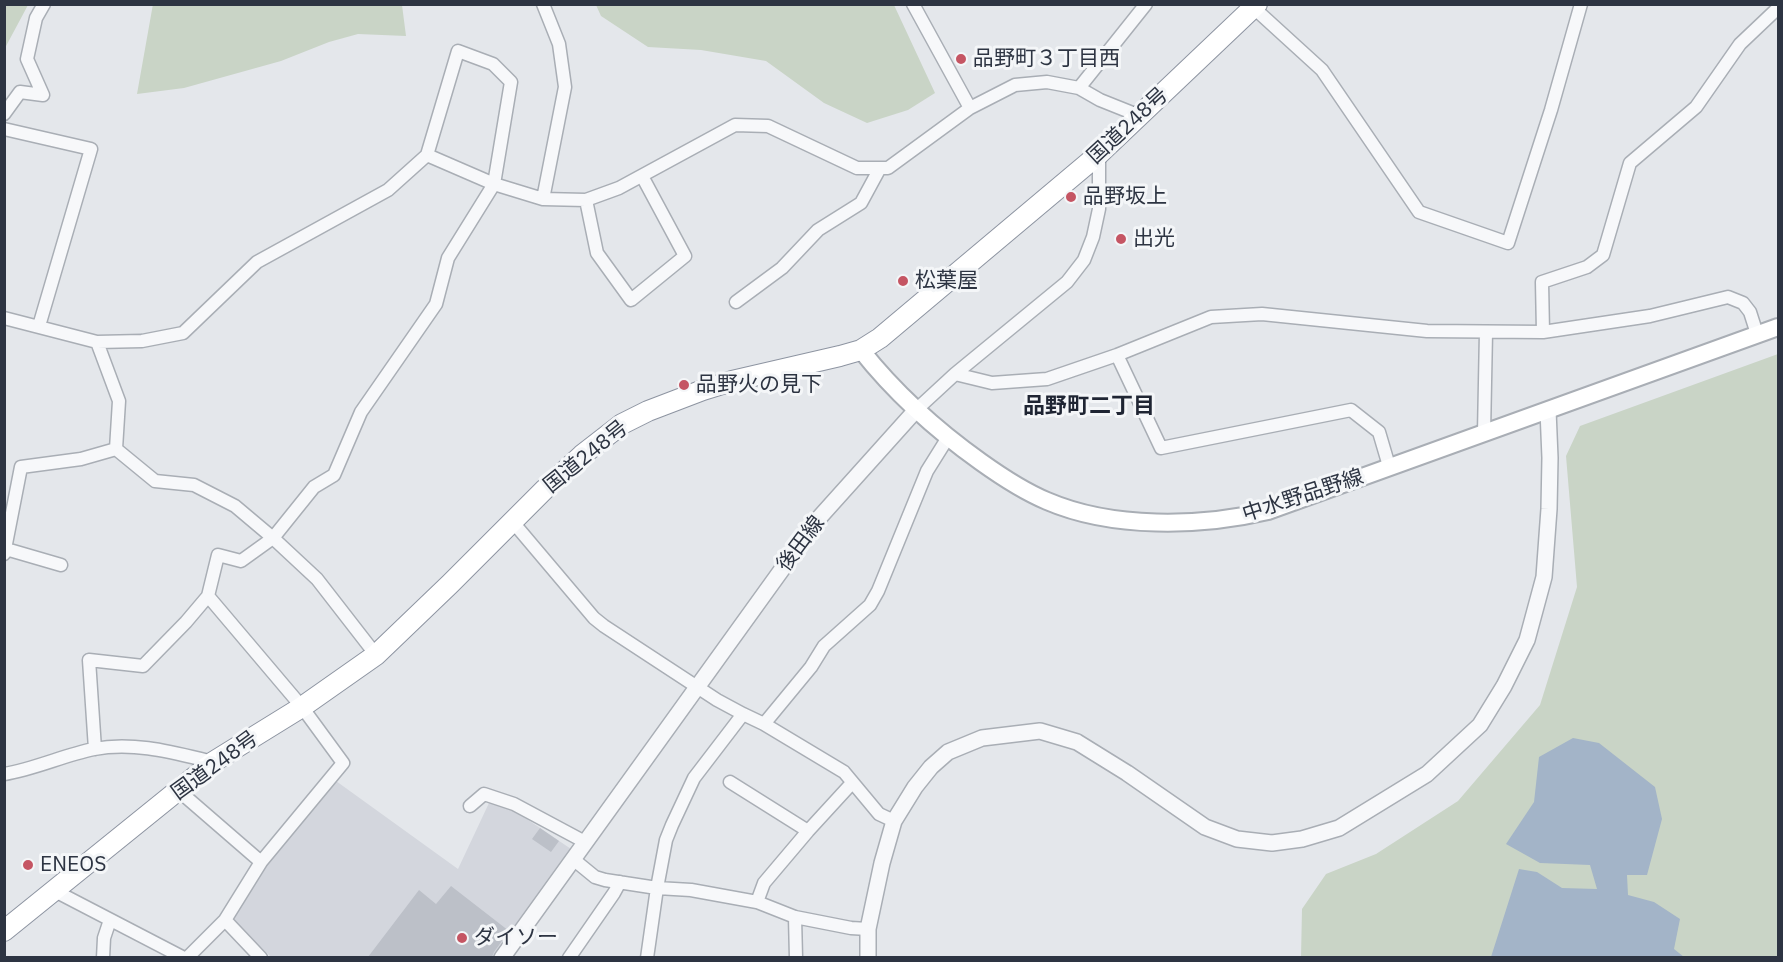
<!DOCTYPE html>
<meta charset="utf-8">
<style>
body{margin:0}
#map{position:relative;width:1783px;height:962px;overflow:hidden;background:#e4e7eb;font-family:"IBM Plex Sans",sans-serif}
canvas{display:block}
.frame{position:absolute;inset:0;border:6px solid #2d3442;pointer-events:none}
</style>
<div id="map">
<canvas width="1783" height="962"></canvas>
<div class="frame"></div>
</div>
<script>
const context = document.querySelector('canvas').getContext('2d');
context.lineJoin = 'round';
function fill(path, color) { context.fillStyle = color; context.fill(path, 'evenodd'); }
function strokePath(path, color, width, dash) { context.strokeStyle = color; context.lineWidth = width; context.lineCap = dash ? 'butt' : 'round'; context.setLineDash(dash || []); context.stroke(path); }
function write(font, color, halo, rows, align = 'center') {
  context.font = font + ' "IBM Plex Sans","Noto Sans JP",sans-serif'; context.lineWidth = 6; context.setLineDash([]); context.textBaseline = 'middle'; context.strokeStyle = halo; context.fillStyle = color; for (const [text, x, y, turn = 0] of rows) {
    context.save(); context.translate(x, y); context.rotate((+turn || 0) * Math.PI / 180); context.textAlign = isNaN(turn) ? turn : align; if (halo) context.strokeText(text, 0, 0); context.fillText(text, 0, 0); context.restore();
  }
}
fill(new Path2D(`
 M 336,781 L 458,869 L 489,803 L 512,809 L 574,851 L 495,957 L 271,957 L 233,920 L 265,866 Z`), '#d3d6dd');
fill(new Path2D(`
 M 5,4 L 28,5 L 5,48 L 4,5 Z
 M 153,4 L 402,5 L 406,36 L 358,34 L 329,42 L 281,61 L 184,88 L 137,94 Z
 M 596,5 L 894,5 L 935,93 L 908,110 L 867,123 L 824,103 L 766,61 L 701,50 L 648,47 L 601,16 Z
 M 1778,354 L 1778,957 L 1301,958 L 1302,909 L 1326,874 L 1376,854 L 1458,801 L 1540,705 L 1577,587 L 1566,456 L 1580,426 Z`), '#c9d4c6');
fill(new Path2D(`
 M 1573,738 L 1599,743 L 1655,787 L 1662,819 L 1647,875 L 1627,875 L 1628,895 L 1654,902 L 1680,919 L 1674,949 L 1684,957 L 1491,957 L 1519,869 L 1537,872 L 1562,888 L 1597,889 L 1590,865 L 1540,863 L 1506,844 L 1534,802 L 1539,757 Z`), '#a3b4c8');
fill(new Path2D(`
 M 540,828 L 559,841 L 551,852 L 532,839 Z
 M 451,886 L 509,931 L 494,952 L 492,957 L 368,957 L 419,890 L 436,904 Z`), '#bcc0c8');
const minor = new Path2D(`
 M 913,4 L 970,108
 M 1254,8 L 1322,70 L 1419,212 L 1508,243 L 1551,110 L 1581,4
 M 1079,88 L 1146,4
 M 4,114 L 20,92 L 43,95 L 27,59 L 36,18 L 44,4
 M 4,129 L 91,149 L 39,326
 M 543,199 L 565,87 L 559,44 L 543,4
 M 586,200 L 597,253 L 631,300 L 685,256 L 642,176
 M 736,302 L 782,268 L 818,230 L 861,203 L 880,168
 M 4,318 L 97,342 L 142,341 L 183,333 L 257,262 L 388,190 L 427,155 L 494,184 L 543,199 L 586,200 L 619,188 L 735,125 L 768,126 L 857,168 L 888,168 L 970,108 L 1015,85 L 1047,82 L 1079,88 L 1100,100 L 1140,116
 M 1543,332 L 1542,282 L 1587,267 L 1603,255 L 1630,163 L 1696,107 L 1740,44 L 1778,8
 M 97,342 L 119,401 L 116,449
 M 1117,355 L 1161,448 L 1351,410 L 1379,432 L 1389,466
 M 955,374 L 992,383 L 1047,379 L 1117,355 L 1211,317 L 1262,314 L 1427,331 L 1543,332 L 1650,316 L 1728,297 L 1743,303 L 1750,312 L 1757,334
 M 916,410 L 955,374 L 1067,282 L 1084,260 L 1093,237 L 1099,209 L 1099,154
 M 1484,433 L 1486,332
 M 116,449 L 155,481 L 194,485 L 235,506 L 273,538 L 317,579 L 376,655
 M 512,521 L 594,618 L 604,626 L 717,700 L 743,714 L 764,724 L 844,772 L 879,814 L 894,821
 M 6,549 L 61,565
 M 4,554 L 21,467 L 81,459 L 116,449
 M 764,724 L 811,667 L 824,646 L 870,605 L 878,591 L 927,471 L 947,439
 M 95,749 L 89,660 L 143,666 L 186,622 L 208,596 L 218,555 L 241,561 L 273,538 L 314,487 L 334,475 L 361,412 L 436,304 L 448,258 L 494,184 L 511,82 L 493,64 L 458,51 L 427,155
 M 4,774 C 35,769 64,755 94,749 C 134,741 175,753 213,762
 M 730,782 L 808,831
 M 179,791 L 261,862
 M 470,806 L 484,794 L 514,804 L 585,842
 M 573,859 L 595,877 L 605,880 L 657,888 L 691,890 L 757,902 L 795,917 L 851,928 L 868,929
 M 55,891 L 184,958
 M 757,902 L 764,883 L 808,831 L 852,783
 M 795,917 L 796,958
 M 225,920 L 261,958
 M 103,958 L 104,938 L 110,920
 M 187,958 L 225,920 L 261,862 L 343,763 L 302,707 L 208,596
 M 569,958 L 614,893 L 620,882
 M 647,958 L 657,888 L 666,840 L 672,825 L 694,778 L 743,714`);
const tertiary = new Path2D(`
 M 502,958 L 819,518 L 916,410
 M 868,958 L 868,929 L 882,863 L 894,821 L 915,787 L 931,767 L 948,752 L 982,738 L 1040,731 L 1077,742 L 1127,773 L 1205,827 L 1237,839 L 1272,843 L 1302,839 L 1339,828 L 1427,774 L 1480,725 L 1504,686 L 1527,640 L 1544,577 L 1549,509 L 1550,458 L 1548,410`);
const secondary = new Path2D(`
 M 861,350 C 895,393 936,430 981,462 C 1002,477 1023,491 1047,501 C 1112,529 1200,527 1268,511 L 1778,327`);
const trunk = new Path2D(`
 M 4,931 L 213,762 L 302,707 L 376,655 L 450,584 L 545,489 L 582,455 L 622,424 L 648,411 L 703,390 L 732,381 L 840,356 L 861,350 L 880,338 L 1099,154 L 1257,4`);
strokePath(minor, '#a9aeb5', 15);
strokePath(tertiary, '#a9aeb5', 18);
strokePath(secondary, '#a9aeb5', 20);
strokePath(trunk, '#8d94a1', 22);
strokePath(minor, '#f7f8fa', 12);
strokePath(tertiary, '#f7f8fa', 15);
strokePath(secondary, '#fff', 16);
strokePath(trunk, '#fff', 20);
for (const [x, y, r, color] of [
 [961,59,6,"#c55563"],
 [1071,197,6,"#c55563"],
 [1121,239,6,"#c55563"],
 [903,281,6,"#c55563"],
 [684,385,6,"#c55563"],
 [28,865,6,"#c55563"],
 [462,938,6,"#c55563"]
]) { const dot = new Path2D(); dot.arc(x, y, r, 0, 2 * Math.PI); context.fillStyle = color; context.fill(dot); strokePath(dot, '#f4f6f8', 2); }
write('21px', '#2d3442', '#f4f6f8', [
 ["品野町３丁目西",973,59],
 ["品野坂上",1083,197],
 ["出光",1133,239],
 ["松葉屋",915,281],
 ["品野火の見下",696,385],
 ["ENEOS",40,865],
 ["ダイソー",474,938]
], 'left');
write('21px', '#2d3442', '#f4f6f8', [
 ["国道248号",1128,126,-43],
 ["国道248号",586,457,-39],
 ["中水野品野線",1303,496,-18],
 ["後田線",801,544,-53],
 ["国道248号",215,766,-36]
]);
write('bold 22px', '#1f2533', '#f4f6f8', [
 ["品野町二丁目",1089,407]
]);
</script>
